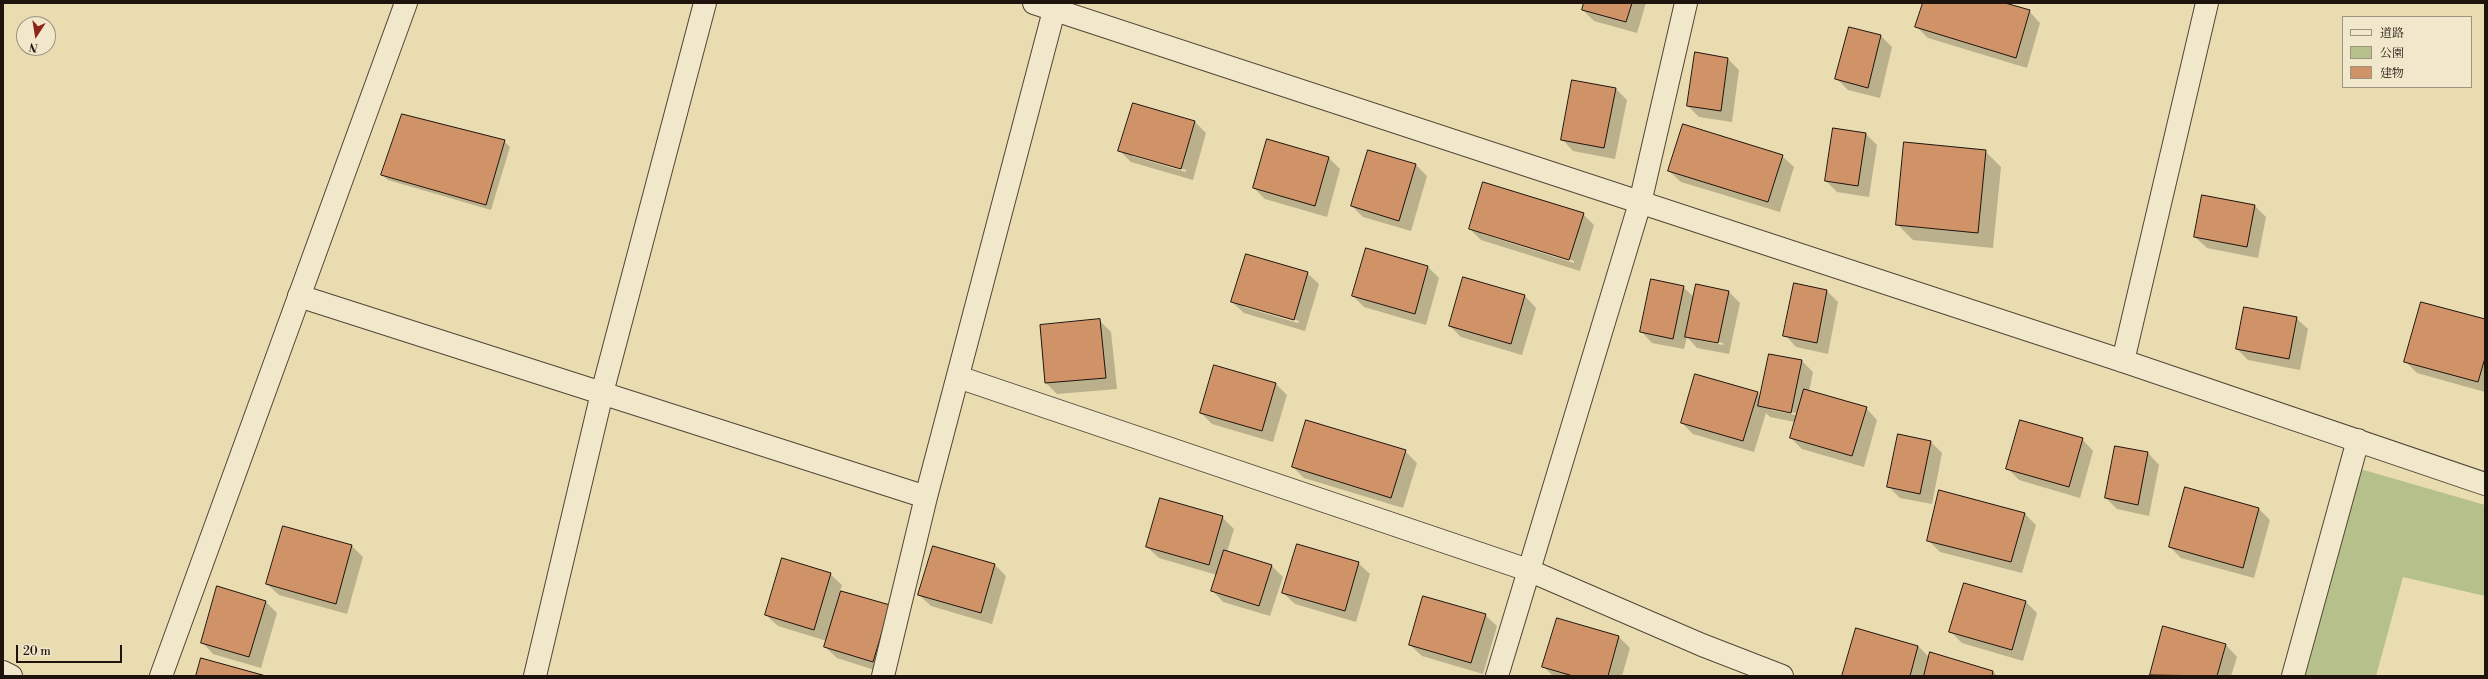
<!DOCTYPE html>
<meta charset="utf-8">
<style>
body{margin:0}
#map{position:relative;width:2488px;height:679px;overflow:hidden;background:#e9dcb0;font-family:"Libre Bodoni","Noto Serif JP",serif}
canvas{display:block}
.frame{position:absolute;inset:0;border:4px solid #1f130e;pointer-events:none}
.legend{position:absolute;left:2342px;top:16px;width:130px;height:72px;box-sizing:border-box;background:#f1e8cc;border:1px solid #9d9380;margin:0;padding:5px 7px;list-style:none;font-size:12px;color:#1f130e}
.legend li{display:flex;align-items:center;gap:8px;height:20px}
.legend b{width:20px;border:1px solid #9d9380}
.north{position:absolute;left:16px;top:16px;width:40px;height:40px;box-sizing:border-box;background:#f1e8cc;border:1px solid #9d9380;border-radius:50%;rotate:192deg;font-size:11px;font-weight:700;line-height:16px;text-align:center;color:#1f130e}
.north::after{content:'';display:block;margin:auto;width:14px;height:18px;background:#8f2418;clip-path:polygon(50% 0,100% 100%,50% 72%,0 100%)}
.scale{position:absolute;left:16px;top:645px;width:106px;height:18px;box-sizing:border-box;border:2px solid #1f130e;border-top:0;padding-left:5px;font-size:12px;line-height:14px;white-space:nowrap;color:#1f130e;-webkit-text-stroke:3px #f1e8cc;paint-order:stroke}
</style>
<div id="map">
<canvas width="2488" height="679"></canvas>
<div class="frame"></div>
<ul class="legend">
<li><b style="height:5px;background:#f1e8cc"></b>道路</li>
<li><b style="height:11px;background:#b6c08b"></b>公園</li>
<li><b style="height:11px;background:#d09367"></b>建物</li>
</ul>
<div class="north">N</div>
<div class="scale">20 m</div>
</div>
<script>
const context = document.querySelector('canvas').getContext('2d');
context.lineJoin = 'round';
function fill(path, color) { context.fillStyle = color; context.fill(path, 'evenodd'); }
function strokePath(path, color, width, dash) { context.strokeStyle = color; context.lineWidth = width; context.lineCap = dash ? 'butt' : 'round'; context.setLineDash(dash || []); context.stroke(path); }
fill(new Path2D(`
 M 2350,466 L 2485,505 L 2485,596 L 2403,577 L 2376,676 L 2293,676 Z`), '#b6c08b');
fill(new Path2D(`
 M 1585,3 L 1646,3 L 1637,33 L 1594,21 L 1583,10 Z
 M 1924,3 L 2002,3 L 2029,11 L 2040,23 L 2027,68 L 1928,38 L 1917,27 Z
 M 1849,28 L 1881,36 L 1892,47 L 1880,98 L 1848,90 L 1837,79 Z
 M 1728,59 L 1739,70 L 1732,122 L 1699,117 L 1688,106 Z
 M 1616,89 L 1627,100 L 1615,159 L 1573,151 L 1562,139 Z
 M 1195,122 L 1206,133 L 1193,180 L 1131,162 L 1120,151 ZM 1132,154 L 1186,170 L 1186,172 L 1132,156 Z
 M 1866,134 L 1877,145 L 1869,197 L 1837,192 L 1826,181 Z
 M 1268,140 L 1329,158 L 1340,169 L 1327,217 L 1265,199 L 1254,188 Z
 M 504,141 L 510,147 L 491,210 L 388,180 L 382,175 Z
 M 1368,151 L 1416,165 L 1427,176 L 1411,231 L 1363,217 L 1352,206 Z
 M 1985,151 L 2001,167 L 1993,248 L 1913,240 L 1897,224 Z
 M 1782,156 L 1794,167 L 1780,212 L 1681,182 L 1669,171 Z
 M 2254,205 L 2266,217 L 2258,258 L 2207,248 L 2195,237 Z
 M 1583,214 L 1594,225 L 1580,271 L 1481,240 L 1470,229 ZM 1482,232 L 1574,261 L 1574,263 L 1482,234 Z
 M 1367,249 L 1428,267 L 1439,278 L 1426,325 L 1364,307 L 1353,296 Z
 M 1307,273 L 1319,284 L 1305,331 L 1244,313 L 1232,302 ZM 1244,305 L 1299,321 L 1298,323 L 1244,307 Z
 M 1464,278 L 1525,296 L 1536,308 L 1522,355 L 1461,337 L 1450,326 Z
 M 1683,287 L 1694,297 L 1728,291 L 1740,303 L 1729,354 L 1697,348 L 1687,337 L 1684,349 L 1652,343 L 1641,331 ZM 1698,338 L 1723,343 L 1723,345 L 1698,340 Z
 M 1827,291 L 1838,302 L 1828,354 L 1796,347 L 1785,335 Z
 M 2296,318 L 2308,329 L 2300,370 L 2248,360 L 2237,349 Z
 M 2485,320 L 2485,392 L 2417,373 L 2405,361 Z
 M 1100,321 L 1111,332 L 1117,389 L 1057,394 L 1046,383 Z
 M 1802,361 L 1813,372 L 1809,392 L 1866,408 L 1877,420 L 1864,467 L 1802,449 L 1791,438 L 1795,422 L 1770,417 L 1766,413 L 1754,452 L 1693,434 L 1682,423 L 1757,393 L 1761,397 ZM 1771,408 L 1796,413 L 1796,415 L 1771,410 Z
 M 1215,366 L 1276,384 L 1287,395 L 1273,442 L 1212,424 L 1201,413 Z
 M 2082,439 L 2093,451 L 2080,498 L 2019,480 L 2008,469 Z
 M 1931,442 L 1942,453 L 1932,504 L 1900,498 L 1888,486 Z
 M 2116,447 L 2148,453 L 2159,465 L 2149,516 L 2117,509 L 2106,498 Z
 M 1405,451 L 1417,463 L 1403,508 L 1304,478 L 1293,467 Z
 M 2259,509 L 2270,520 L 2254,578 L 2181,558 L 2170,547 Z
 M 2025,514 L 2036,525 L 2022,573 L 1940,552 L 1928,540 Z
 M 1222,517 L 1234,529 L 1227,552 L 1271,565 L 1283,577 L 1270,616 L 1223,602 L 1212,590 L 1217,575 L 1159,558 L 1147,547 Z
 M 352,546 L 363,557 L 347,614 L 279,595 L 267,584 Z
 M 1358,563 L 1370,574 L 1356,622 L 1295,604 L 1283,593 Z
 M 995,565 L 1006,576 L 992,624 L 931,606 L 919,595 Z
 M 830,574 L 842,585 L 840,591 L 889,606 L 884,673 L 837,658 L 825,647 L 827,641 L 778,626 L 766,615 Z
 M 266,602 L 277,613 L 261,668 L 213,654 L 202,642 Z
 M 2026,602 L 2037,613 L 2023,661 L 1962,643 L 1951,632 Z
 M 1485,615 L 1497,626 L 1483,674 L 1422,656 L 1410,645 Z
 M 2164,628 L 2226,645 L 2237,657 L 2231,676 L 2152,676 Z
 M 1619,637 L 1630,648 L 1622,676 L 1553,676 L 1544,667 Z
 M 1918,646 L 1930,658 L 1993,671 L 1997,676 L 1843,676 Z`), '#0003');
const building = new Path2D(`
 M 1584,3 L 1632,3 L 1626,22 L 1582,10 Z
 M 1923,3 L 2005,3 L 2030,10 L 2016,58 L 1915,27 Z
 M 1849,27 L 1881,35 L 1868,88 L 1835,79 Z
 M 1695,52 L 1728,58 L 1721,111 L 1687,106 Z
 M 1572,80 L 1616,88 L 1604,148 L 1561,140 Z
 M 1133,103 L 1195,121 L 1181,169 L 1118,151 Z
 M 402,114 L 505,140 L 486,205 L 381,175 Z
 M 1683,124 L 1783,155 L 1768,202 L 1668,171 Z
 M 1833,128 L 1866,133 L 1858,186 L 1825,181 Z
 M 1267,139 L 1329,157 L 1315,206 L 1253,188 Z
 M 1904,142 L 1986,150 L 1978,233 L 1896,225 Z
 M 1368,150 L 1416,164 L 1399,221 L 1351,206 Z
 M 1483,182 L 1584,213 L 1569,260 L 1469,229 Z
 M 2202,195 L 2255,205 L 2247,247 L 2194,237 Z
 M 1366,248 L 1428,266 L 1415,314 L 1352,296 Z
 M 1246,254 L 1308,272 L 1294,320 L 1231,302 Z
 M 1463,277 L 1525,295 L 1511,344 L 1449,326 Z
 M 1651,279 L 1684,286 L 1673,339 L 1640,332 Z
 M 1794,283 L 1827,290 L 1817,343 L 1783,336 Z
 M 1696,284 L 1729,291 L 1718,343 L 1685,337 Z
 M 2421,302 L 2485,319 L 2485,358 L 2478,382 L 2404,362 Z
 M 2244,307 L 2297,317 L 2289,359 L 2236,349 Z
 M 1100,319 L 1106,378 L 1045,383 L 1040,325 Z
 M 1769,354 L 1802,360 L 1791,413 L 1758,406 Z
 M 1214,365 L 1276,383 L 1262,431 L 1200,413 Z
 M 1695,374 L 1758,392 L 1743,441 L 1681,423 Z
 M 1804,389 L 1867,407 L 1852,456 L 1790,438 Z
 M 1306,420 L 1406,450 L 1391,498 L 1292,467 Z
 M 2020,420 L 2083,438 L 2069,487 L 2006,469 Z
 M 1898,434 L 1931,441 L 1920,494 L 1887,487 Z
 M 2115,446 L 2148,452 L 2138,505 L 2105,498 Z
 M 2185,487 L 2259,508 L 2243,568 L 2169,547 Z
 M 1939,490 L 2025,513 L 2011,562 L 1927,541 Z
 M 1160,498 L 1223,516 L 1209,565 L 1146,547 Z
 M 283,526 L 352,545 L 336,604 L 266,584 Z
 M 1297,544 L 1359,562 L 1345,611 L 1282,593 Z
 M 933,546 L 995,564 L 981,613 L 918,595 Z
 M 1224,550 L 1272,565 L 1259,606 L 1211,591 Z
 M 782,558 L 831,573 L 814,630 L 765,615 Z
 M 1964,583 L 2026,601 L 2012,650 L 1949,632 Z
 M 217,586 L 266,601 L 249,657 L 201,643 Z
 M 841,591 L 890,605 L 873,662 L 824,647 Z
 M 1423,596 L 1486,614 L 1471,663 L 1409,645 Z
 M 1557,618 L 1619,636 L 1608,676 L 1573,676 L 1542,667 Z
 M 2163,626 L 2226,644 L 2217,676 L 2150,675 Z
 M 1856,628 L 1918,646 L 1910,676 L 1842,676 Z
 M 1930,652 L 1993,671 L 1992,676 L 1924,676 Z
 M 201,658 L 266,676 L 196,676 Z`);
fill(building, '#d09367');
strokePath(building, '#1f130e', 1);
const minor = new Path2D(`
 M 299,296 L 926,497
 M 2123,361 L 2207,3
 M 958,377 L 1528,570 L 1702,645 L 1782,676
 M 3,672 L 11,676
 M 535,676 L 602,393 L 705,3
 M 883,676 L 926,497 L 1056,3`);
const tertiary = new Path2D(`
 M 1034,3 L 2123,361 L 2485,484
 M 161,676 L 406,3
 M 1497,676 L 1640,203 L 1686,3
 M 2293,676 L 2358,440`);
strokePath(minor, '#524536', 24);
strokePath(tertiary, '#524536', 24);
strokePath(minor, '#f1e8cc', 22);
strokePath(tertiary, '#f1e8cc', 22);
</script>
